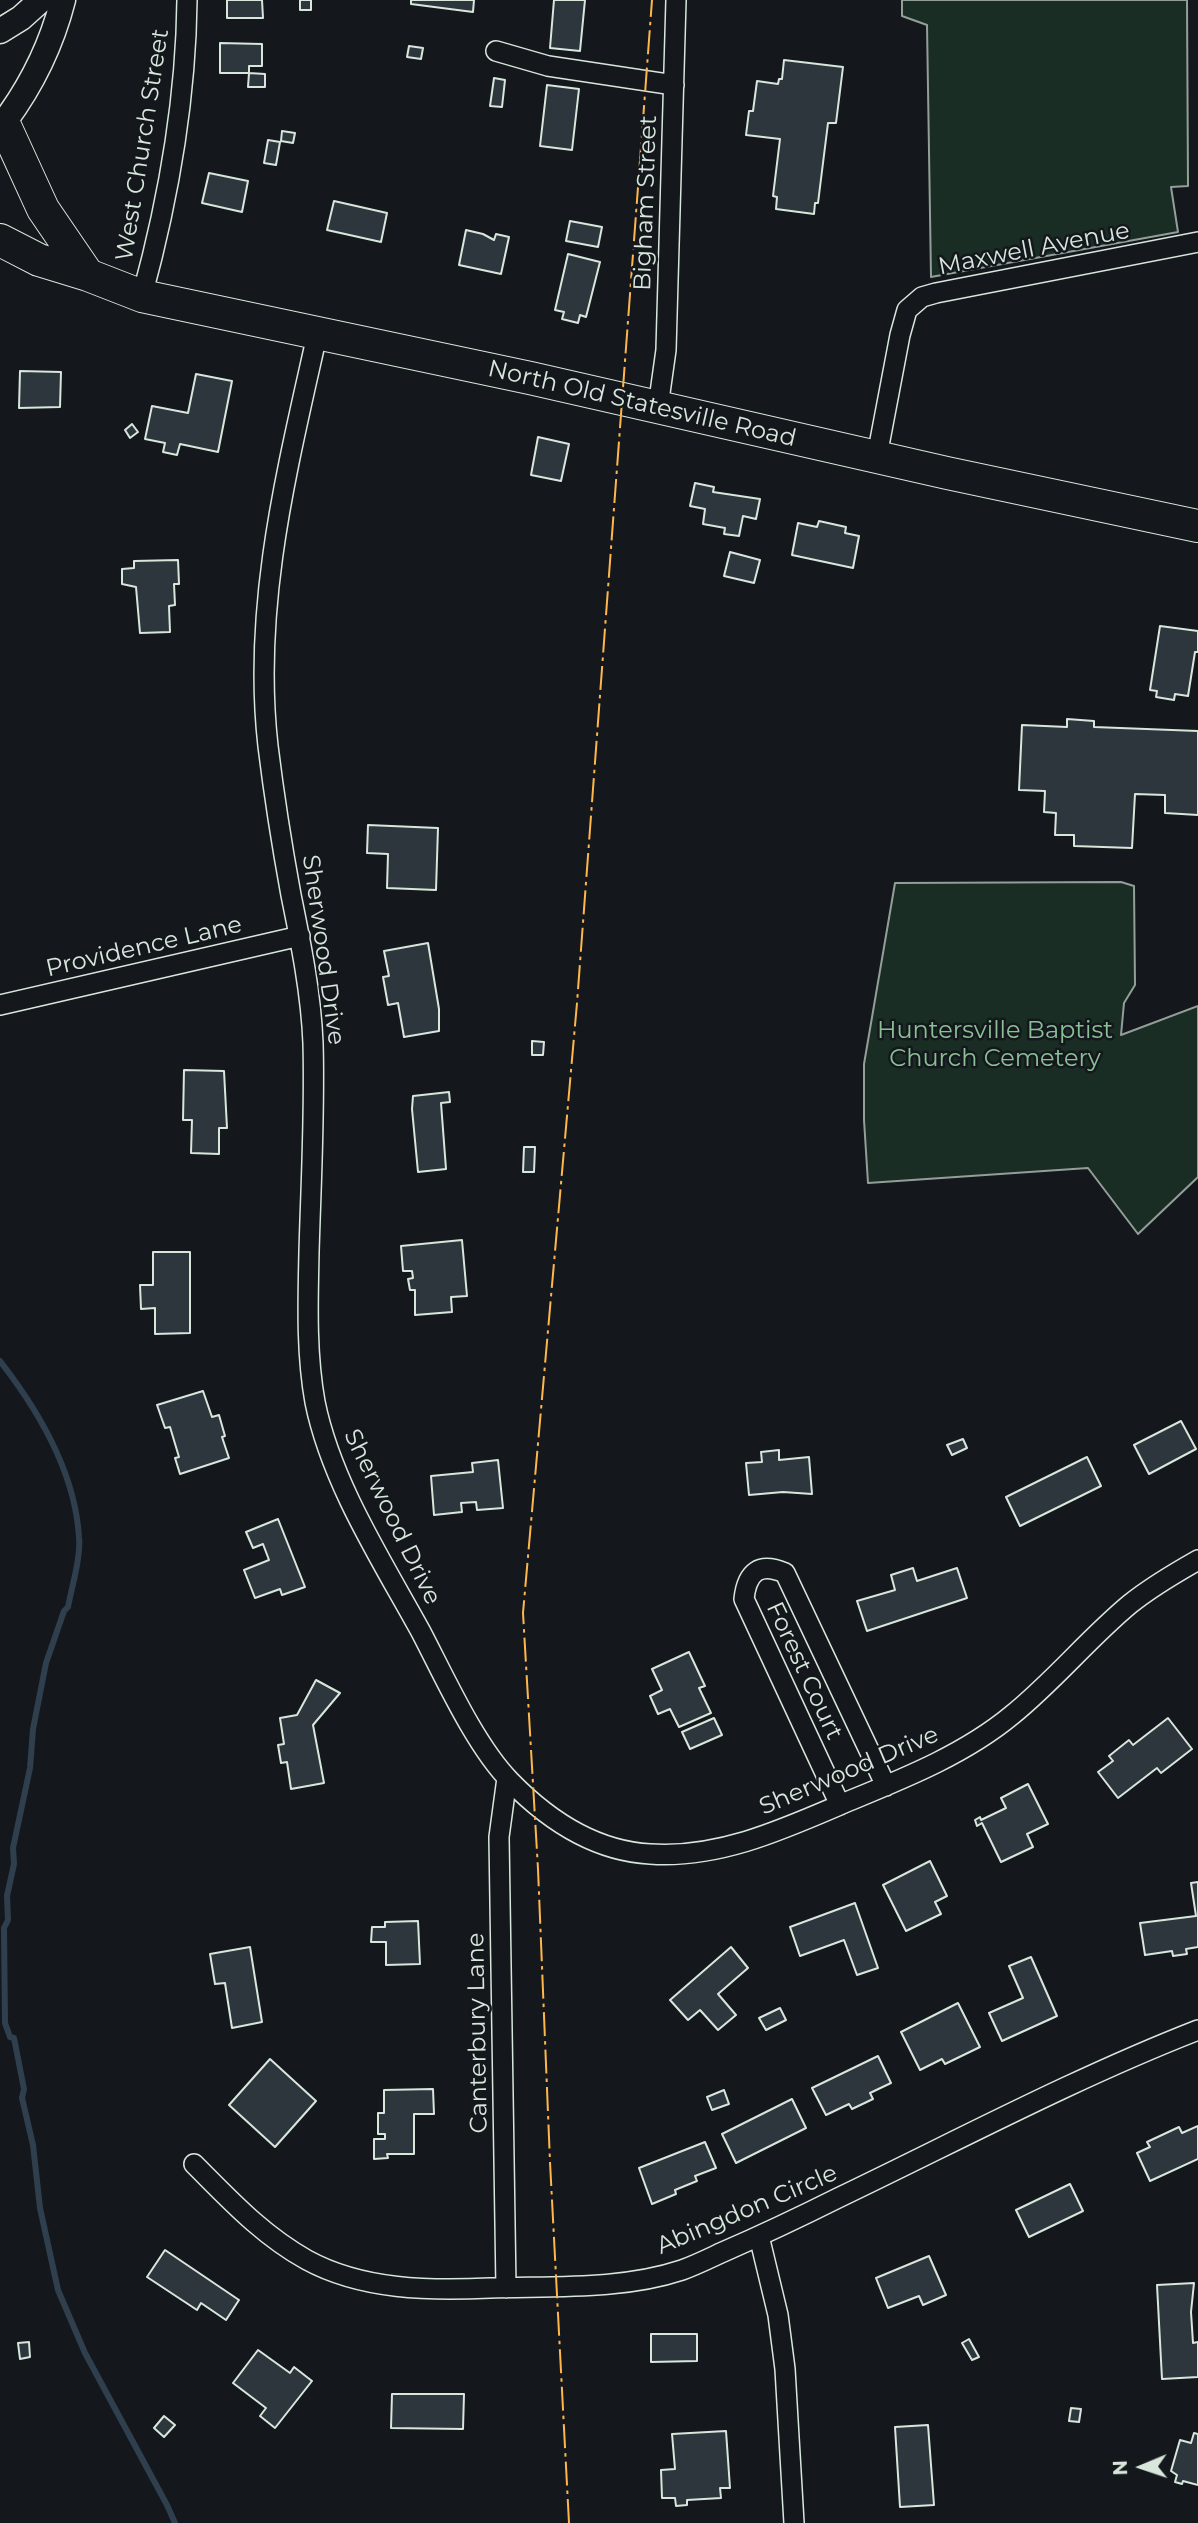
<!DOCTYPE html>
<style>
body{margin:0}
#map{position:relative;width:1198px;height:2523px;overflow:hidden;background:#14181c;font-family:Montserrat,sans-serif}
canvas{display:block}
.north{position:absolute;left:1107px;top:2432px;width:70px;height:70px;-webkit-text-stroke:5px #14181c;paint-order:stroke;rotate:268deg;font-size:19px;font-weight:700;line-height:28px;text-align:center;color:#d8e6dc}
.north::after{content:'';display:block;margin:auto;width:24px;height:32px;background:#d8e6dc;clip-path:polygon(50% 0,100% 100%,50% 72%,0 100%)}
</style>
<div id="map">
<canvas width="1198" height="2523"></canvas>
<div class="north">N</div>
</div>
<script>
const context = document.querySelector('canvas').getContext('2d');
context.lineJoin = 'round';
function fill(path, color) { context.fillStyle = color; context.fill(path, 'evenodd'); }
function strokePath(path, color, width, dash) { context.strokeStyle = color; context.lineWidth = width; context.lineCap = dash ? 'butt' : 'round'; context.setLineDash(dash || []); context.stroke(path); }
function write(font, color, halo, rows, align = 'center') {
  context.font = font + ' Montserrat,sans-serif'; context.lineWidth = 5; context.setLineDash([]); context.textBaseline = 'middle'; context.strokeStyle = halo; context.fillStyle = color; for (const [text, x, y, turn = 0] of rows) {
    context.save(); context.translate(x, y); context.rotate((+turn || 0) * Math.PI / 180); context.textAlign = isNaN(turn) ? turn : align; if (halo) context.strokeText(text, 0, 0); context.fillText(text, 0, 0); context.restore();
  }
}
const green = new Path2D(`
 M 902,0 L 1187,0 L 1188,186 L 1171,187 L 1178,232 L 931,277 L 927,25 L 902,16 Z
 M 1121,882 L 1134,886 L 1135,985 L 1124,1003 L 1121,1035 L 1198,1006 L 1198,1177 L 1138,1234 L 1088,1168 L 868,1183 L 864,1120 L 864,1064 L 895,883 Z`);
fill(green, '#1a2d24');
strokePath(green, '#939e99', 2);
strokePath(new Path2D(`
 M 0,1361 C 39,1411 75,1472 79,1537 C 81,1557 72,1586 68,1607 L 64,1611 L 46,1663 L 33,1729 L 30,1768 L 13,1848 L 14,1864 L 7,1896 L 8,1920 L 4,1928 L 5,2023 L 10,2037 L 14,2038 L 24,2089 L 22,2098 L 33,2145 L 40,2208 L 58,2290 L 85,2353 L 167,2505 L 175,2523`), '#2f3f4d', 6);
const building = new Path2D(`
 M 227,0 L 262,0 L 263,18 L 227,18 Z
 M 300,0 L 311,0 L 311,10 L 300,10 Z
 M 411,0 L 474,0 L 473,12 L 411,4 Z
 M 554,0 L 585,0 L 580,51 L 550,48 Z
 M 220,43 L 262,44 L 262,66 L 249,66 L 249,73 L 220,73 Z
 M 409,46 L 423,48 L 421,59 L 407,57 Z
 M 784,60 L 843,67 L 836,123 L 828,123 L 818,203 L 815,203 L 814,214 L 776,209 L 777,197 L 773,196 L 780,139 L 746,135 L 749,111 L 753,111 L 757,81 L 778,84 L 779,79 L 782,79 Z
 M 249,73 L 265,74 L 265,87 L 248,87 Z
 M 494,78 L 505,80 L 502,107 L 490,106 Z
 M 547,85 L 579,89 L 572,150 L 540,146 Z
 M 282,131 L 295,133 L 293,143 L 281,141 Z
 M 268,140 L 280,142 L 276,165 L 264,163 Z
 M 209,173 L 248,181 L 242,212 L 202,203 Z
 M 334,201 L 387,213 L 381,242 L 327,230 Z
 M 570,221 L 602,227 L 598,247 L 566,241 Z
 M 466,230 L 483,234 L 494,240 L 496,234 L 509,237 L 501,274 L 459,265 Z
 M 568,254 L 600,262 L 586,317 L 580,315 L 578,323 L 562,319 L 564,312 L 555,310 Z
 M 20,371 L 61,372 L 60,407 L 19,408 Z
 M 196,374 L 232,381 L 218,452 L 180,444 L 177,455 L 163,452 L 165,443 L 145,439 L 152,406 L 188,413 Z
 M 132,424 L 138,432 L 130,438 L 125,430 Z
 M 538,437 L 569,444 L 561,481 L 531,475 Z
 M 695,483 L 714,487 L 713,492 L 760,499 L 756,519 L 743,516 L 739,536 L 724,534 L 725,528 L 703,524 L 705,509 L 690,506 Z
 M 819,521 L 846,527 L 845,533 L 859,536 L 853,568 L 792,555 L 798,523 L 817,527 Z
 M 730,552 L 760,560 L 754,583 L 724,576 Z
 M 178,560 L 179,584 L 174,584 L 175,605 L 169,606 L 170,632 L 140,633 L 136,587 L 122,584 L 122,569 L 134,568 L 134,561 Z
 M 1160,626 L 1198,631 L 1198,652 L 1195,652 L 1188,696 L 1175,694 L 1174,700 L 1156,697 L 1157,691 L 1150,690 Z
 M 1067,719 L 1094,721 L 1094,727 L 1198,731 L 1198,815 L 1165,813 L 1165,795 L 1135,794 L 1132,848 L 1074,846 L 1074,835 L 1055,835 L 1056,813 L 1044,812 L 1045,791 L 1019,790 L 1022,725 L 1067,727 Z
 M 368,825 L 438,828 L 436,890 L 387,888 L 388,854 L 367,853 Z
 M 428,943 L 439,1009 L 439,1031 L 404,1037 L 398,1003 L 388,1005 L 383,977 L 389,976 L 384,951 Z
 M 532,1041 L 544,1042 L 543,1055 L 532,1055 Z
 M 184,1070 L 224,1071 L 227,1128 L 219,1128 L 219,1154 L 191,1153 L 192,1120 L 183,1120 Z
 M 449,1092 L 450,1102 L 441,1103 L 446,1169 L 418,1172 L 412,1109 L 413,1096 Z
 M 524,1147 L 535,1147 L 534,1172 L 523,1172 Z
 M 462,1240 L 467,1296 L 451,1297 L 452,1312 L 415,1315 L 415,1290 L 410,1290 L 408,1279 L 413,1278 L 412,1271 L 403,1271 L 401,1246 Z
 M 153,1252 L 190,1252 L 190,1333 L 155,1334 L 155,1308 L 141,1309 L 140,1285 L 153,1285 Z
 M 203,1391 L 212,1417 L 219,1415 L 225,1436 L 222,1437 L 229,1458 L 180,1474 L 175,1458 L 179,1457 L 170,1427 L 165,1428 L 157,1405 Z
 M 1181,1421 L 1196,1449 L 1149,1474 L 1134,1445 Z
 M 963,1439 L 967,1448 L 952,1455 L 947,1445 Z
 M 779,1450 L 779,1460 L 809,1457 L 812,1494 L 783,1492 L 749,1495 L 746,1463 L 762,1462 L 761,1452 Z
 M 1087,1457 L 1101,1486 L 1020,1526 L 1006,1497 Z
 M 498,1460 L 503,1508 L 477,1510 L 476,1502 L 461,1503 L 462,1512 L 434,1515 L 431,1476 L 473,1472 L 472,1463 Z
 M 278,1519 L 305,1587 L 282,1595 L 280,1589 L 255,1598 L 244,1570 L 269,1560 L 263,1544 L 253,1548 L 246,1532 Z
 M 913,1568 L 917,1581 L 957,1568 L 967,1598 L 867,1631 L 857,1601 L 895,1590 L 891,1575 Z
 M 689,1652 L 705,1686 L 699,1688 L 711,1713 L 679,1727 L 670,1709 L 658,1714 L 650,1696 L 662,1690 L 652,1669 Z
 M 316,1680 L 340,1693 L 313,1725 L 324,1783 L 291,1789 L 287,1762 L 281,1763 L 278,1745 L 284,1744 L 280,1718 L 297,1715 Z
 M 714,1718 L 722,1735 L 690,1749 L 682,1732 Z
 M 1168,1718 L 1192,1749 L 1161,1773 L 1157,1768 L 1118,1798 L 1098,1772 L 1113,1761 L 1109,1756 L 1129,1740 L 1133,1745 Z
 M 1028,1784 L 1048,1824 L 1027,1834 L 1033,1847 L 1001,1862 L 982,1823 L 977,1826 L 975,1820 L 980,1817 L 981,1820 L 1006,1808 L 1001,1798 Z
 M 930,1861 L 947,1896 L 935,1902 L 941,1914 L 906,1931 L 883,1885 Z
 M 1198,1882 L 1198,1947 L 1186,1949 L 1187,1954 L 1173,1956 L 1172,1951 L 1145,1955 L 1140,1923 L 1196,1916 L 1191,1883 Z
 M 855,1903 L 878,1968 L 857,1975 L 844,1940 L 800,1956 L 790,1927 Z
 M 418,1921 L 420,1964 L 386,1965 L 386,1942 L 371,1942 L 372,1927 L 385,1927 L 385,1922 Z
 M 250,1947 L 262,2022 L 232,2028 L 225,1983 L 215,1984 L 210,1954 Z
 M 731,1947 L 748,1968 L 718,1994 L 736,2015 L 718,2030 L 700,2010 L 688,2020 L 670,2000 Z
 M 1031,1957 L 1057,2016 L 1002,2041 L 989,2013 L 1023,1998 L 1009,1966 Z
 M 958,2003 L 980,2047 L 945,2064 L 942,2059 L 920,2070 L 901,2032 Z
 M 780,2008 L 786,2020 L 766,2030 L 759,2018 Z
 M 878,2056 L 891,2083 L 870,2093 L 873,2099 L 852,2109 L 849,2104 L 826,2115 L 812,2088 Z
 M 270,2059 L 316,2101 L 275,2147 L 229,2105 Z
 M 433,2089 L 434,2114 L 414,2114 L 414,2154 L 387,2154 L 388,2158 L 374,2159 L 374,2139 L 385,2139 L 385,2134 L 378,2134 L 378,2113 L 384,2113 L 384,2090 Z
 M 724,2090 L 729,2104 L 712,2110 L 707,2097 Z
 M 792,2099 L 806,2128 L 736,2163 L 722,2134 Z
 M 1198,2126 L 1198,2159 L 1150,2181 L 1137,2153 L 1150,2147 L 1147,2142 L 1179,2127 L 1182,2133 Z
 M 705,2142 L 716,2168 L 695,2176 L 697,2181 L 675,2190 L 676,2194 L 652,2204 L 639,2168 Z
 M 1070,2184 L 1083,2211 L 1029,2237 L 1016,2210 Z
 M 165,2250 L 239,2300 L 226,2320 L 201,2303 L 197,2310 L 147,2277 Z
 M 929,2256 L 946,2295 L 923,2305 L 919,2296 L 888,2308 L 876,2278 Z
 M 1194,2283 L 1191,2312 L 1193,2343 L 1198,2342 L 1198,2377 L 1162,2379 L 1157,2285 Z
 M 651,2334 L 697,2334 L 697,2361 L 651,2362 Z
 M 969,2339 L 979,2357 L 972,2360 L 962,2343 Z
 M 29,2342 L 30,2357 L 20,2359 L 18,2343 Z
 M 258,2350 L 290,2373 L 294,2367 L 312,2381 L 275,2428 L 260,2416 L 266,2408 L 233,2383 Z
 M 392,2394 L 464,2394 L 463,2429 L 391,2428 Z
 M 1071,2408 L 1081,2409 L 1079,2422 L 1069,2421 Z
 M 164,2416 L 175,2425 L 164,2437 L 154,2428 Z
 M 928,2425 L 934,2505 L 900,2507 L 895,2427 Z
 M 726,2431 L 730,2488 L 720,2488 L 721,2498 L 687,2500 L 687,2505 L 676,2506 L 675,2498 L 662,2498 L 661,2470 L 675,2469 L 672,2434 Z
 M 1194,2433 L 1198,2434 L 1198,2485 L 1183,2481 L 1182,2484 L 1175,2482 L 1177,2475 L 1171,2471 L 1180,2440 L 1191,2443 Z`);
fill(building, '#2c363c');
strokePath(building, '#d8e6dc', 2);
const minor = new Path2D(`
 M 496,51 L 548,66 L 674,85
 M 142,296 C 168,201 186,99 187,0
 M 317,335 C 287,470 252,606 268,746 C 274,795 282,846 291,895 C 301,944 311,993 313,1043 C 315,1113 311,1182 309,1252 C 308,1301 306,1352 315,1402 C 331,1482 382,1561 421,1632 C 445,1678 475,1745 510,1781 C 548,1820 594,1851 650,1854 C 720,1859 786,1828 849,1801 C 905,1778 965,1754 1012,1715 C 1054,1681 1089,1638 1130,1604 C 1151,1587 1175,1573 1198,1560
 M 658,407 L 666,350 L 676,0
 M 877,456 L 900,335 L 907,310 L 922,297 L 936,293 L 1198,242
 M 0,1005 L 300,936
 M 840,1805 L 744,1599 C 747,1572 759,1562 785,1573 L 886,1786
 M 194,2164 C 230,2200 262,2235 307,2260 C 362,2290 430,2291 490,2288 C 553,2286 622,2290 682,2270 C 696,2265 710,2258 723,2252 C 762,2235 800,2217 838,2198 C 957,2141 1075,2078 1198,2030
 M 759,2236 L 778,2315 L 785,2369 L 794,2523
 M 506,2288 L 499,1837 L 507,1778`);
const tertiary = new Path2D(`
 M 0,31 L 21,18 L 41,0
 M 5,121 C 31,86 52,43 63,0`);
const primary = new Path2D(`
 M 5,126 L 43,209 L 88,275
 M 0,240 L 39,260 L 88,275 L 142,296 L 530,378 L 947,473 L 1198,526`);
strokePath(minor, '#d8e6dc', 22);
strokePath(tertiary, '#d8e6dc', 27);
strokePath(primary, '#d8e6dc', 34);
strokePath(minor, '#14181c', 19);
strokePath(tertiary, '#14181c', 24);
strokePath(primary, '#14181c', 32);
strokePath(new Path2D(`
 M 569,2523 L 550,2162 L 538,1869 L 523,1613 L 577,1003 L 652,0`), '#ffb74d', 2, [24, 5, 3.5, 5]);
write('24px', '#d8e6dc', '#14181c', [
 ["West Church Street",143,145,-81],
 ["Bigham Street",646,203,-88],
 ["Maxwell Avenue",1034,249,-11],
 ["North Old Statesville Road",642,404,13],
 ["Providence Lane",144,947,-13],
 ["Sherwood Drive",323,950,82],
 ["Sherwood Drive",392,1517,64],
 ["Forest Court",804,1671,65],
 ["Sherwood Drive",849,1771,-23],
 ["Canterbury Lane",478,2033,-91],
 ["Abingdon Circle",747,2210,-23]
]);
write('24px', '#8ac095', '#14181c', [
 ["Huntersville Baptist",995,1031],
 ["Church Cemetery",995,1059]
]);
</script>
